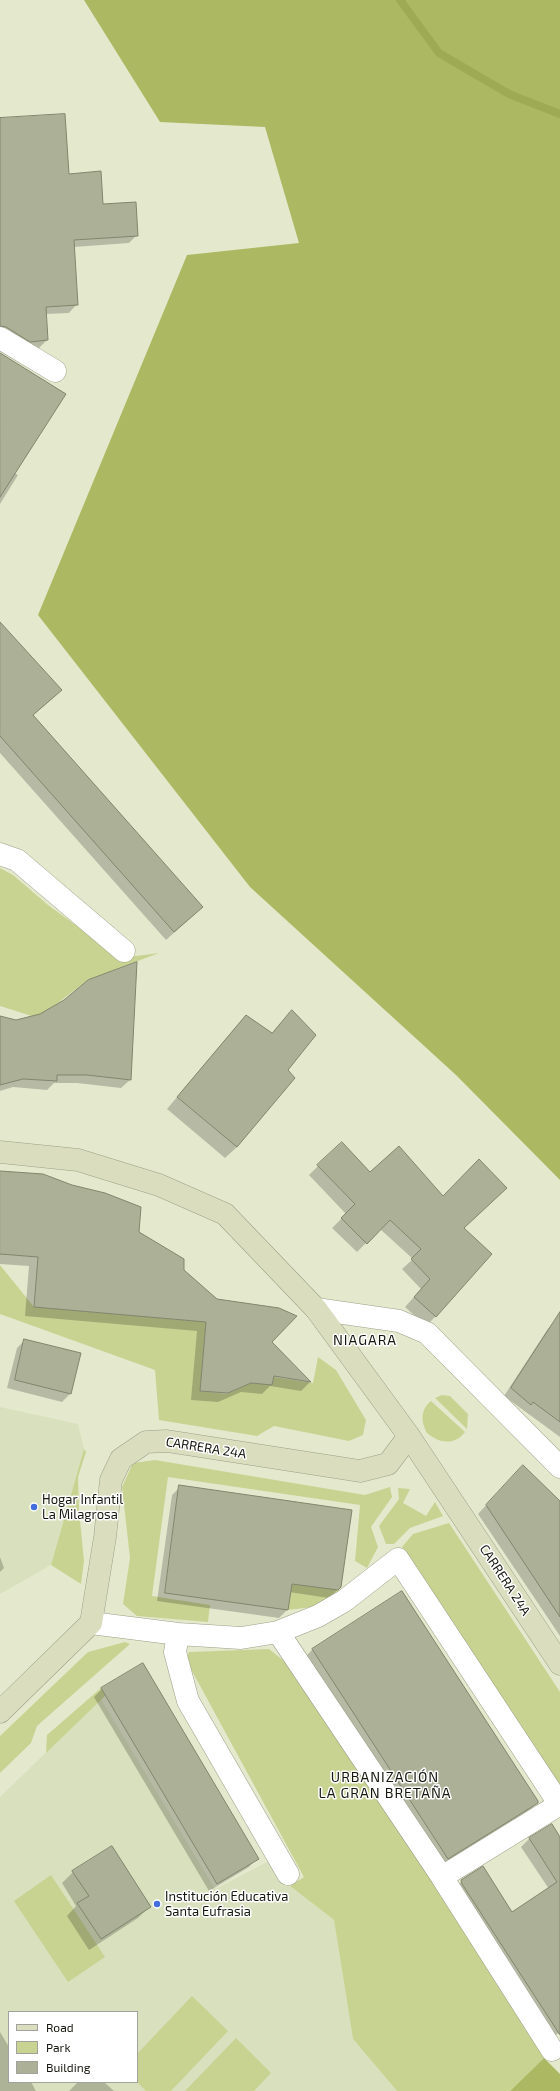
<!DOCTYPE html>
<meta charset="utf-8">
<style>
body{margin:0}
#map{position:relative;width:560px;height:2091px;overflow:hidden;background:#e4e9ce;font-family:"Exo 2",sans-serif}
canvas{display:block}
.legend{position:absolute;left:8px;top:2011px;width:130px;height:72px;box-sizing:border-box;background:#fff;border:1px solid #a1a29e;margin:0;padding:5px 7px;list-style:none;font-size:12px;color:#15170d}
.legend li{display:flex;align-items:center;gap:8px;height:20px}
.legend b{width:20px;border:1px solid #a1a29e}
</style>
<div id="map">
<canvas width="560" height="2091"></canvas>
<ul class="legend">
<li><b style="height:5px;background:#dadebf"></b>Road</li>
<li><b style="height:11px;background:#c8d392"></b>Park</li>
<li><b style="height:11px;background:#abb096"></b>Building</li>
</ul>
</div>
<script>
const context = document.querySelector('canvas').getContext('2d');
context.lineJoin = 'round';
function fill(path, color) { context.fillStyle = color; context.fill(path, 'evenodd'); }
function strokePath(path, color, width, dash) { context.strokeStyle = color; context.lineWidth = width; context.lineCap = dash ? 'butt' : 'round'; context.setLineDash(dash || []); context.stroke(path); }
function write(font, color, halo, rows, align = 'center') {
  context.font = font + ' "Exo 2",sans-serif'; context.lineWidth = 3; context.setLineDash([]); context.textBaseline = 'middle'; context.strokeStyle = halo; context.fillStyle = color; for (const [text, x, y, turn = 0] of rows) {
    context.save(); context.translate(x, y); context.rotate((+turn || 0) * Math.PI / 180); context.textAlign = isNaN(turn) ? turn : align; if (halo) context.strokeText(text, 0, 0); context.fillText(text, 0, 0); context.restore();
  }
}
fill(new Path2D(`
 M 0,1407 L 78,1424 L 84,1449 L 51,1565 L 0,1594 Z
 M 101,1699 L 215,1889 L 269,1861 L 277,1876 L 334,1920 L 353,2039 L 397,2091 L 0,2091 L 0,1797 ZM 9,2012 L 137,2012 L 137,2082 L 9,2082 Z`), '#d9e0bd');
fill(new Path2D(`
 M 0,868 L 13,875 L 48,905 L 121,958 L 159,953 L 88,980 L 38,1018 L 0,1006 Z
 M 0,1265 L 34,1307 L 206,1322 L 200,1391 L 227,1394 L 251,1383 L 272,1385 L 273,1377 L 313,1383 L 318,1357 L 336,1370 L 366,1420 L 363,1435 L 349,1441 L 274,1426 L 257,1436 L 159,1420 L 155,1370 L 0,1314 Z
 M 442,1395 L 450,1396 L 468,1414 L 467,1429 L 435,1398 Z
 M 431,1401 L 465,1432 C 455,1446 438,1443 427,1433 C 421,1422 420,1410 431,1401 Z
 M 84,1449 L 86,1452 L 78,1477 L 79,1510 L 84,1561 L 81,1584 L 51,1565 Z
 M 155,1460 L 365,1495 L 390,1487 L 392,1497 L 371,1527 L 378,1547 L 367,1568 L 355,1561 L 360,1505 L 168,1477 L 152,1596 L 210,1605 L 208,1622 L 137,1616 L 123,1604 L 130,1558 L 122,1487 L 133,1463 Z
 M 398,1488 L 410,1489 L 403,1503 L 426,1516 L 435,1502 L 443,1516 L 410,1528 L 394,1544 L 386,1544 L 379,1526 L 399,1499 Z
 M 449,1523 L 560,1692 L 560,1785 L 402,1547 L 413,1534 Z
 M 292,1584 L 341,1590 L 313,1607 L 288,1610 Z
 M 125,1642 L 130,1644 L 37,1726 L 31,1743 L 0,1773 L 0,1736 L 88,1652 Z
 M 269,1649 L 293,1668 L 434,1882 L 544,2058 L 510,2091 L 397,2091 L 353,2039 L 334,1920 L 290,1886 L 304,1877 L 186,1660 L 189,1652 Z
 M 101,1688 L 106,1695 L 46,1753 L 47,1735 Z
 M 51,1875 L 105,1957 L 68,1982 L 14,1901 Z
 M 192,1996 L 228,2031 L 171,2091 L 146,2091 L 137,2082 L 137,2054 Z
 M 236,2038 L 271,2073 L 254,2091 L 185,2091 Z`), '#c8d392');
fill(new Path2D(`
 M 84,0 L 560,0 L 560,1180 L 456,1075 L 250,887 L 38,615 L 187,255 L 299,243 L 265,127 L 160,122 Z
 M 544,2058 L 560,2074 L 560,2091 L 510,2091 Z`), '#adb962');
fill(new Path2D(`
 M 0,119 L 137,235 L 129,243 L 74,247 L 77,304 L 69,313 L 45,314 L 47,340 L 39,348 L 22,349 L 0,337 Z
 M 0,354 L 14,473 L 18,475 L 0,504 Z
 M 0,624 L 53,698 L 32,716 L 194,915 L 166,940 L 0,753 Z
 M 292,1011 L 286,1070 L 237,1147 L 225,1158 L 167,1109 L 235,1028 L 271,1034 Z
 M 0,1017 L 16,1021 L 130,1080 L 121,1088 L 77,1083 L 54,1083 L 47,1090 L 13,1087 L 0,1091 Z
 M 318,1166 L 370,1174 L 463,1229 L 436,1316 L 426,1326 L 405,1307 L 421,1289 L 402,1269 L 413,1259 L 380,1229 L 357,1252 L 332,1228 L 346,1214 L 309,1175 Z
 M 0,1172 L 138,1232 L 217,1300 L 270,1342 L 310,1382 L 301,1391 L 270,1386 L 262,1394 L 241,1392 L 218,1402 L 191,1400 L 197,1331 L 25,1316 L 29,1266 L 0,1264 Z
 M 554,1322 L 560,1325 L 560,1437 L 504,1396 L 547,1330 Z
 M 25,1340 L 70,1394 L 62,1402 L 7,1388 L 17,1348 Z
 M 515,1474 L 560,1502 L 560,1636 L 478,1514 Z
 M 180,1487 L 340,1587 L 329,1598 L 289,1592 L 287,1610 L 279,1618 L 157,1601 L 172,1495 Z
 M 0,1557 L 4,1568 L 0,1572 Z
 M 402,1592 L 537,1802 L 529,1811 L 439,1866 L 304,1658 L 312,1650 Z
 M 102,1689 L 257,1858 L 249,1867 L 209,1891 L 94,1697 Z
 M 551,1825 L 560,1839 L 560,2032 L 550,2039 L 454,1889 L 462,1881 L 512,1913 L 549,1889 L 521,1847 L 529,1839 Z
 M 73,1872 L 149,1907 L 138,1918 L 89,1950 L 67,1916 L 76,1906 L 62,1883 Z
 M 0,2032 L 9,2047 L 9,2082 L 31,2082 L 36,2091 L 0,2091 Z
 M 78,2082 L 104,2082 L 114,2091 L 69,2091 Z`), '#0003');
strokePath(new Path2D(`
 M 400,0 L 439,53 L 509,94 L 560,114`), '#9fab54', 8);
const building = new Path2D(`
 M 65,114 L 69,174 L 101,171 L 103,204 L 136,202 L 138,236 L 74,240 L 78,305 L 46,307 L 48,340 L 30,342 L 6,327 L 0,326 L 0,118 Z
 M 0,353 L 66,394 L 0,497 Z
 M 0,622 L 62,690 L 33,715 L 203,907 L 174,932 L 0,736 Z
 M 137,962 L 131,1080 L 87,1075 L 57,1075 L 57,1081 L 23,1079 L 0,1085 L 0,1016 L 16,1020 L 40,1014 L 64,1000 L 88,980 Z
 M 292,1010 L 316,1035 L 288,1070 L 295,1078 L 237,1147 L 177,1097 L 246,1015 L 272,1033 Z
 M 342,1142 L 370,1172 L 399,1146 L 443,1196 L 479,1159 L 507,1188 L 464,1228 L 492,1254 L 436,1317 L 414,1297 L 430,1279 L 411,1259 L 421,1249 L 390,1220 L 367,1244 L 341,1218 L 355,1204 L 317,1165 Z
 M 0,1171 L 43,1174 L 72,1185 L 105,1193 L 141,1207 L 139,1232 L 184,1259 L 184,1270 L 217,1299 L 279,1308 L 297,1316 L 272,1342 L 311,1382 L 274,1376 L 272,1385 L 251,1383 L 228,1393 L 200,1391 L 206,1322 L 34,1307 L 38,1257 L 0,1254 Z
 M 560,1312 L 560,1422 L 533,1402 L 531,1405 L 511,1388 Z
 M 24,1339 L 81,1353 L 71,1394 L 15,1380 Z
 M 523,1465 L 560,1501 L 560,1617 L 486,1505 Z
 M 179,1485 L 352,1510 L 341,1587 L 338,1590 L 292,1584 L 288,1610 L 165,1593 Z
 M 402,1591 L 538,1801 L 538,1803 L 448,1859 L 312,1649 Z
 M 143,1663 L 259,1859 L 217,1884 L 101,1688 Z
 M 552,1824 L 560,1837 L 560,2035 L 462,1884 L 461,1880 L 483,1866 L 512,1912 L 557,1882 L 529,1838 Z
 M 112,1846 L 151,1907 L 101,1939 L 77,1903 L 89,1896 L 72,1871 Z`);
fill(building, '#abb096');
strokePath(building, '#80856c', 1);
const street = new Path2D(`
 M 0,338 L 55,371
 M 0,854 L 17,860 L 124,951
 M 316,1309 L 399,1321 L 427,1333 L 560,1467
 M 91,1623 L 178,1634 L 241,1638 L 278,1632 L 318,1616 L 344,1601 L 398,1559 L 560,1805
 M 278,1632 L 442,1877 L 552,2050
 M 178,1634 L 175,1652 L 188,1701 L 288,1874
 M 442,1877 L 560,1804`);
const secondary = new Path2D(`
 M 0,1152 L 78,1160 L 159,1185 L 225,1214 L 316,1309 L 409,1436 L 560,1664
 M 0,1712 L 91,1623 L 105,1537 L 111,1480 L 121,1459 L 146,1442 L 167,1441 L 360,1471 L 388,1464 L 409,1436`);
strokePath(street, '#9b9f86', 23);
strokePath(secondary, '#9b9f86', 23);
strokePath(street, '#fff', 22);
strokePath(secondary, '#dadebf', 22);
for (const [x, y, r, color] of [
 [34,1507,4,"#446ddf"],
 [157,1904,4,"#446ddf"]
]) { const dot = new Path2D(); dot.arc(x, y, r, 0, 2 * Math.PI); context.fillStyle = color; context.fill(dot); strokePath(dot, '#fff', 1.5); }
write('13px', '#15170d', '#fff', [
 ["CARRERA 24A",206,1448,9],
 ["CARRERA 24A",505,1580,57]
]);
write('13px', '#15170d', '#fff', [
 ["Hogar Infantil",42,1500],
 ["La Milagrosa",42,1515],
 ["Institución Educativa",165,1897],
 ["Santa Eufrasia",165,1912]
], 'left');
context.letterSpacing = '1px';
write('14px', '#15170d', '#fff', [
 ["NIAGARA",365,1340],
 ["URBANIZACIÓN",385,1777],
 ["LA GRAN BRETAÑA",385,1793]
]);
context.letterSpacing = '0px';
</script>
